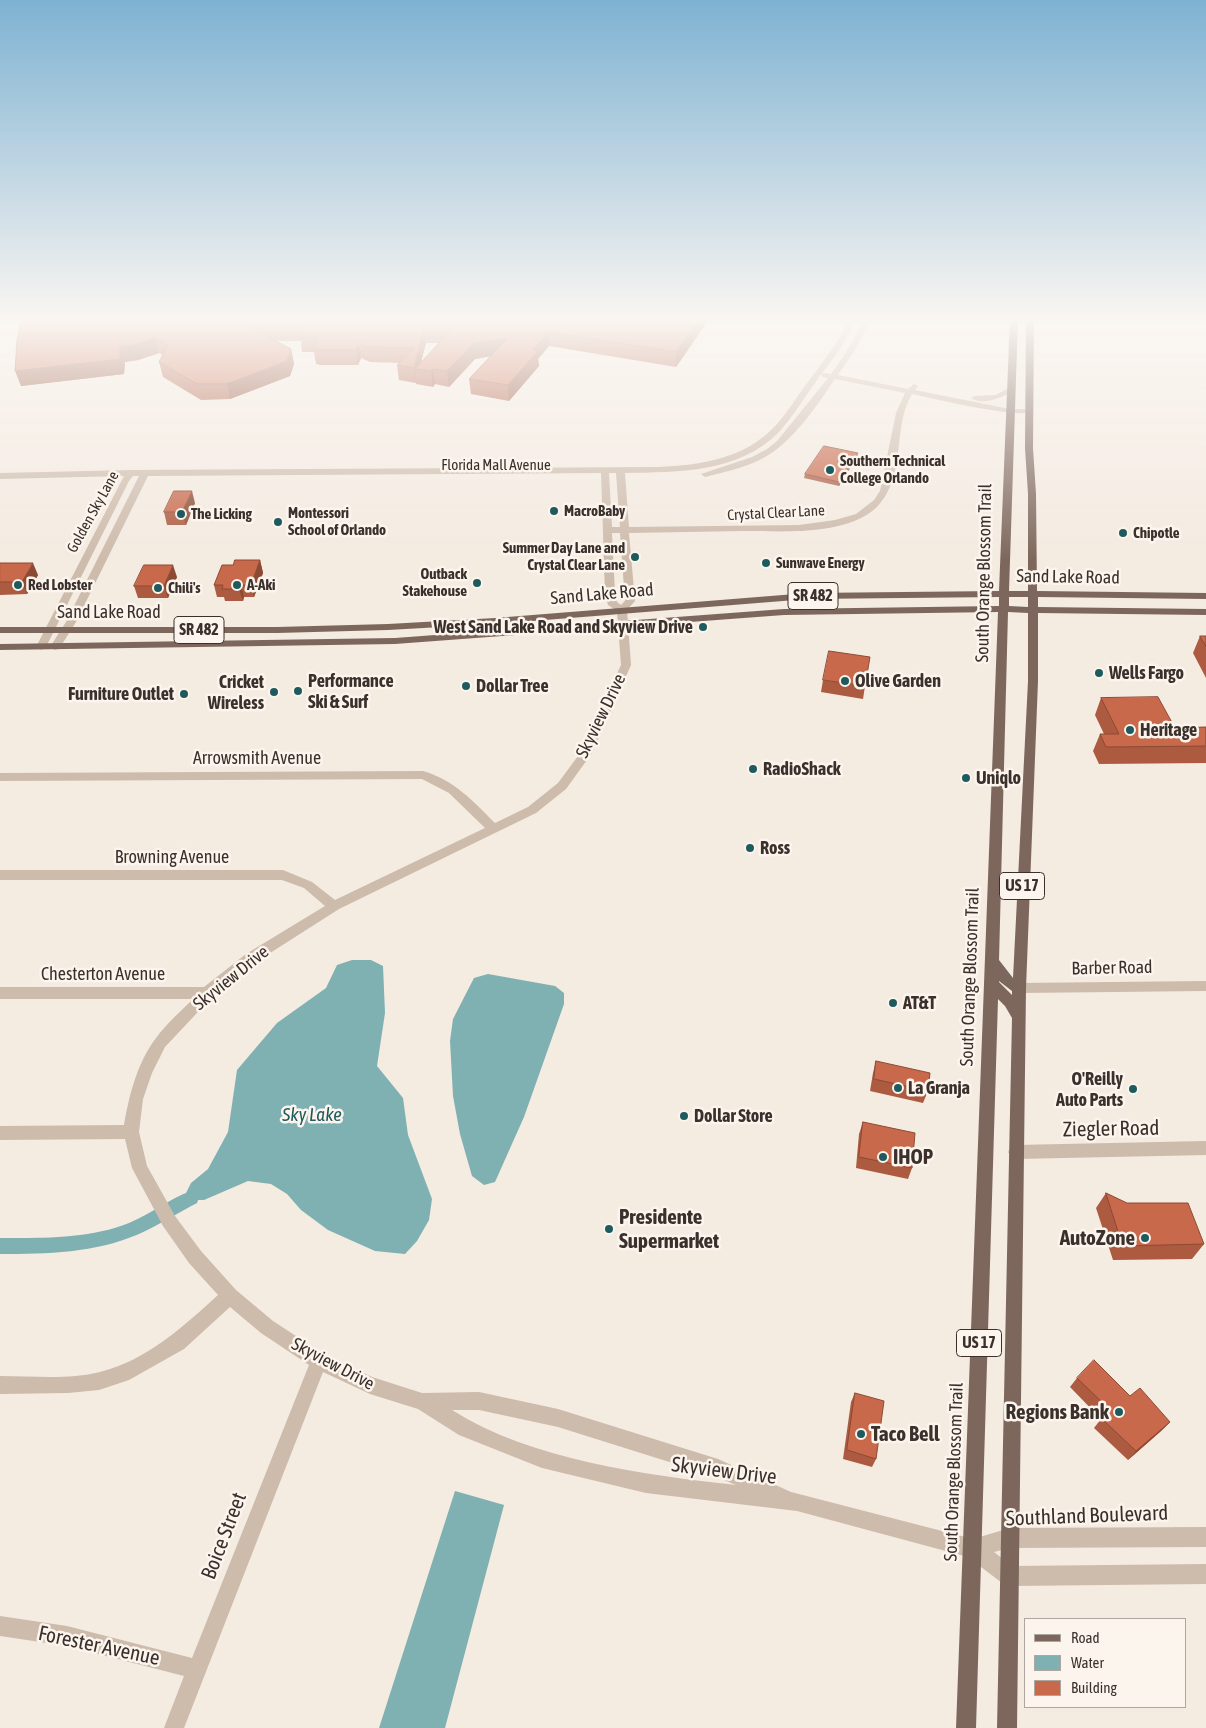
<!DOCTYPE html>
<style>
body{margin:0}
#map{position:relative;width:1206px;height:1728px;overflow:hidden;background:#f4ebe1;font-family:"Asap Condensed",sans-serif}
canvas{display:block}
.legend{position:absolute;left:1024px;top:1618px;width:162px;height:90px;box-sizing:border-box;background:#fbf5ee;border:1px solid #aea6a0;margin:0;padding:6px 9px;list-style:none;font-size:15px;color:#3b302b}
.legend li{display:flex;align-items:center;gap:10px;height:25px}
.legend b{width:25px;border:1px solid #aea6a0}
</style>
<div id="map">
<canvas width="1206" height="1728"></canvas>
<ul class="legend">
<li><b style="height:6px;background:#7d675c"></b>Road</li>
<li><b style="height:14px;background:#7fb0b2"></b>Water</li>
<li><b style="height:14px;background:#c8694b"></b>Building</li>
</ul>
</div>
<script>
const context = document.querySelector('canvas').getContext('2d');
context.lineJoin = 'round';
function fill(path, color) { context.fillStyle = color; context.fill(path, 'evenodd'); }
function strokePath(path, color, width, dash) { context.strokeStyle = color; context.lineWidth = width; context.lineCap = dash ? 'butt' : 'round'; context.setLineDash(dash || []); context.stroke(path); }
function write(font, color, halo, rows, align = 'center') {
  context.font = font + ' "Asap Condensed",sans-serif'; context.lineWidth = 5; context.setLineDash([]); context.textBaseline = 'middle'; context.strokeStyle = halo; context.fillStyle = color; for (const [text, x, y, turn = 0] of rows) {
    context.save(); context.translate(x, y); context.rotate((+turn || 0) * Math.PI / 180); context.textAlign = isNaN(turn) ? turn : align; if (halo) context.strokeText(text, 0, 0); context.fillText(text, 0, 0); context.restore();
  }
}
fill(new Path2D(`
 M 352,960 L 371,960 L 383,966 L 385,1013 L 377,1066 L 403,1098 L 408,1135 L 432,1199 L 429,1220 L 417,1241 L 405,1254 L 375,1251 L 328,1230 L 301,1210 L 287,1194 L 271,1184 L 248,1181 L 204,1200 L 193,1200 L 186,1193 L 191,1183 L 208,1169 L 228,1132 L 237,1070 L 277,1023 L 326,988 L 337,965 Z
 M 488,974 L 555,986 L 564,993 L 564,1004 L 524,1117 L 495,1182 L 484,1185 L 472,1176 L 460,1134 L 453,1096 L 450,1041 L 453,1019 L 474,978 Z
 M 455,1491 L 504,1505 L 445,1728 L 379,1728 Z`), '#7fb0b2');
fill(new Path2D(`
 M 191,1191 L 197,1193 L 199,1198 L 197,1203 C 178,1213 159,1225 139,1234 C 95,1253 47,1254 0,1254 L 0,1238 C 43,1238 89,1239 129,1223 C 151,1214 169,1199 191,1191 Z`), '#7fb0b2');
fill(new Path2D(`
 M 848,318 L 856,318 C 847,344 828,364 813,386 C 802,401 792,418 779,432 C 739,473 678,472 625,473 L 629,527 L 799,525 L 835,520 L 856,514 L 874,500 L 880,491 L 896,413 L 905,393 L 835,379 C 818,404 798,434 773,452 C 754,466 728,471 705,477 L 701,474 L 752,457 L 767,449 L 777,441 L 828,378 L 822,377 L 822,373 L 831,374 C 844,356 856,338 864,318 L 872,318 L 857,347 L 838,375 L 908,389 L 914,384 L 918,386 L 915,390 L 1010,409 L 1029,409 L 1033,411 C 1021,420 932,398 912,394 C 894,424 904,463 887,493 C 881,504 874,511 863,517 C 828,535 782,531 743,531 C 705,532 667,532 629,533 L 635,601 L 627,610 L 631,665 L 592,753 L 566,789 L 536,813 L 339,909 L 256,962 L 212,997 L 165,1047 L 152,1073 L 143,1099 L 139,1132 L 147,1166 L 175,1216 L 201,1251 L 236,1290 L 273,1321 L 325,1355 L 372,1377 L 422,1393 L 479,1392 L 558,1409 L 718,1459 L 791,1492 L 973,1539 L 1010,1528 L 1206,1527 L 1206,1547 L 1010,1548 L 994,1552 L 1012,1566 L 1206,1564 L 1206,1584 L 1009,1586 L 1002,1583 L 968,1557 L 797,1511 L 646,1493 L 542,1468 L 459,1435 L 418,1409 L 370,1394 L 323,1372 L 184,1728 L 164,1728 L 184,1676 L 67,1646 L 0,1636 L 0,1616 L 67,1626 L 192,1658 L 309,1365 L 261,1333 L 230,1307 L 184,1349 L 129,1380 L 99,1390 L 68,1393 L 0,1394 L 0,1376 C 32,1376 69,1380 100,1372 C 147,1360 183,1327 218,1295 L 189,1263 L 163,1226 L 132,1168 L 125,1139 L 0,1140 L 0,1126 L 124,1125 C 129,1096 137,1063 156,1038 C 166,1024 181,1011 193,999 L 0,999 L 0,987 L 204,987 L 246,954 L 325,906 L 304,888 L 282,880 L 0,880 L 0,870 L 283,870 L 312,882 L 335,900 L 485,828 L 449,793 L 422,779 L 0,781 L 0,773 L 423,771 C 454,780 473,801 495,823 L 528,807 L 558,783 L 581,752 L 621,665 L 617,611 L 608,605 L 605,594 L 601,473 L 148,476 L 76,622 L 59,649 L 55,650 L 50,647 L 66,622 L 139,476 L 133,476 L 129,481 L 46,647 L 41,650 L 36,647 L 124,476 L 0,479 L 0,473 L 131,470 L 658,467 C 701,465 745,459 776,425 C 788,412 797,396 808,382 C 823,361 840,342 848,318 ZM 609,473 L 616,473 L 620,527 L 612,527 ZM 612,533 L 620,533 L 625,601 L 621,605 L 617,602 L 615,594 ZM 452,1410 L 479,1410 L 558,1427 L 717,1477 L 736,1485 C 645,1475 531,1460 452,1410 Z
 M 1011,387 L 1014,387 L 1014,391 C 1003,397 983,406 971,398 L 975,396 L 995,395 Z
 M 1206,981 L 1206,991 L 1019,993 L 1014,992 L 1012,988 L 1014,984 L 1019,983 Z
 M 1206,1141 L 1206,1155 L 1016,1159 L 1011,1157 L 1008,1152 L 1011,1147 L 1016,1145 Z`), '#cdbbac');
fill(new Path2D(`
 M 1010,318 L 1018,318 L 1009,591 L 1028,591 L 1028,494 L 1025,448 L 1026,318 L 1034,318 L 1033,448 L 1036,494 L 1037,591 L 1206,593 L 1206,599 L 1038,597 L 1038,607 L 1206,609 L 1206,615 L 1038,613 L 1038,681 L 1026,988 L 1017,1728 L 997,1728 L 1012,1018 L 1005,1006 L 998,999 L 976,1728 L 956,1728 L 998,612 L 784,615 L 395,644 L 0,650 L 0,644 L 395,638 L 784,609 L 999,606 L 999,597 L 808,599 L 495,624 L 388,630 L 277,633 L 0,633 L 0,627 L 277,627 L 388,624 L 495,618 L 808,593 L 999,591 ZM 1009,597 L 1028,597 L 1028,607 L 1009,606 ZM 1008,612 L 1028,613 L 1028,681 L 1013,978 L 999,960 ZM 999,981 L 1012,991 L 1012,995 L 999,982 Z`), '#7d675c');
fill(new Path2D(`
 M 22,318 L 706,318 L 705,325 L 676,367 L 549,346 L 538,359 L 539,366 L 509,401 L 471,394 L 469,379 L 491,356 L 475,359 L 449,387 L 435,384 L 433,387 L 416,384 L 416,383 L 399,380 L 397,365 L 400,363 L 370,362 L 361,358 L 358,365 L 319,365 L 318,364 L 316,364 L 314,352 L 302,352 L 301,341 L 277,341 L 291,349 L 294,364 L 290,376 L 230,399 L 201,400 L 163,377 L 159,362 L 163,355 L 159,353 L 138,360 L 125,362 L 124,374 L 21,386 ZM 426,343 L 439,343 L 421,362 Z
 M 857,457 L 839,486 L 804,478 L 805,474 Z
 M 195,503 L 186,525 L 167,525 L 164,512 Z
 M 260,560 L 263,573 L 254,597 L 244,597 L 243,601 L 225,601 L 224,597 L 217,597 L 214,585 L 233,565 Z
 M 0,563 L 38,575 L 27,594 L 0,595 Z
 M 177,577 L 168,598 L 138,598 L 134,586 Z
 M 1200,636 L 1206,636 L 1206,678 L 1193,653 Z
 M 823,680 L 865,686 L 863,699 L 821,692 Z
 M 1101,698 L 1175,728 L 1206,727 L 1206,763 L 1099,764 L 1093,751 L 1100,734 L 1104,734 L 1095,715 Z
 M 876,1061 L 928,1091 L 923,1103 L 870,1091 L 873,1073 Z
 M 863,1122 L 912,1168 L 908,1179 L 856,1168 L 859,1134 Z
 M 1106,1193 L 1204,1244 L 1192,1259 L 1113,1260 L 1096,1208 Z
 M 1077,1378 L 1130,1396 L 1170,1422 L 1161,1431 L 1128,1460 L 1094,1428 L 1101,1419 L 1070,1387 Z
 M 855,1393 L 876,1459 L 872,1467 L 843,1459 L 851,1402 Z`), '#ac5a40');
fill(new Path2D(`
 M 700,318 L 706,318 L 705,325 L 676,367 L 676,352 Z
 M 424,328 L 426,343 L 419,370 L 415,369 L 416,383 L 414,368 Z
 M 549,332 L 549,346 L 538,359 L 539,366 L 509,401 L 508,385 L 533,350 Z
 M 155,338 L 159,353 L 138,360 L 125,362 L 124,374 L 21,386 L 15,371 Z
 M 508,338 L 509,353 L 475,359 L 449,387 L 447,371 L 473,344 Z
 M 359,343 L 361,358 L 358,365 L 356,350 Z
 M 291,349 L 294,364 L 290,376 L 230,399 L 227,384 Z
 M 433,369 L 435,384 L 433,387 L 431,371 Z
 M 858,453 L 857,457 L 839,486 L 839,482 Z
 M 192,491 L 195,503 L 186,525 L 182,512 Z
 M 260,560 L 263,573 L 254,597 L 251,585 Z
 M 33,563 L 38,575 L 27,594 L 22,582 Z
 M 173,565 L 177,577 L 168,598 L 164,586 Z
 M 241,585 L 244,597 L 243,601 L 239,589 Z
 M 1170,1422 L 1161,1431 L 1128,1460 L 1136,1451 Z`), '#8c4a34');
const building = new Path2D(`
 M 22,318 L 700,318 L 676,352 L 549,332 L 533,350 L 538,351 L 508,385 L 469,379 L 508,338 L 473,344 L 447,371 L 433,369 L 431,371 L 415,369 L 453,328 L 424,328 L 414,368 L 397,365 L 414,348 L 368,347 L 359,343 L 356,350 L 316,350 L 317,349 L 313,349 L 318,337 L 300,337 L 304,327 L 249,327 L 291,349 L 287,361 L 227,384 L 197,384 L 159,362 L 168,345 L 155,338 L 133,345 L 120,347 L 120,359 L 15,371 L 17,340 Z
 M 824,446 L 858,453 L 839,482 L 805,474 Z
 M 174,491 L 192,491 L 182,512 L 164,512 Z
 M 235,560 L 260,560 L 251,585 L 241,585 L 239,589 L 222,589 L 223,585 L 214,585 L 222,565 L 233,565 Z
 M 0,563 L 33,563 L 22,582 L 0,582 Z
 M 144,565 L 173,565 L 164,586 L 134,586 Z
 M 1200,636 L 1206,636 L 1206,646 Z
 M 829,651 L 870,657 L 865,686 L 823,680 Z
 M 1158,697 L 1175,728 L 1206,727 L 1206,746 L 1106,747 L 1100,734 L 1119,734 L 1101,698 Z
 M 876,1061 L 930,1073 L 928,1091 L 874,1079 Z
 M 863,1122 L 915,1133 L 912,1168 L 859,1157 Z
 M 1106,1193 L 1127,1203 L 1188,1203 L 1204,1244 L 1123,1246 Z
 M 1094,1360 L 1130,1396 L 1140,1388 L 1170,1422 L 1136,1451 L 1102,1419 L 1109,1409 L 1077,1378 Z
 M 855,1393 L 884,1401 L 876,1459 L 847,1450 Z`);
fill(building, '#c8694b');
strokePath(building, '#8c4a34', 1);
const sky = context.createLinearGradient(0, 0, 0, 560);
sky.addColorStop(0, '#7eb2d2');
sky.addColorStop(0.57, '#faf6f2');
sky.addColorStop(1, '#faf6f200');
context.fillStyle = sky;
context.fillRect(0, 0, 1206, 560);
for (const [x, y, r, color] of [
 [830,470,5,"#1f5a5e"],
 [554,511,5,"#1f5a5e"],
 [181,514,5,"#1f5a5e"],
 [278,522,5,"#1f5a5e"],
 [1123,533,5,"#1f5a5e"],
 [635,557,5,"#1f5a5e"],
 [766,563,5,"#1f5a5e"],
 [477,583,5,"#1f5a5e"],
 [18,585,5,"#1f5a5e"],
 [237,585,5,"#1f5a5e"],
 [158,588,5,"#1f5a5e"],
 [703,627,5,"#1f5a5e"],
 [1099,673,5,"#1f5a5e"],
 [845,681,5,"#1f5a5e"],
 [466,686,5,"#1f5a5e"],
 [298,691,5,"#1f5a5e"],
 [274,692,5,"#1f5a5e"],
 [184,694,5,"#1f5a5e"],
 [1130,730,5,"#1f5a5e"],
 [753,769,5,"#1f5a5e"],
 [966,778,5,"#1f5a5e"],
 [750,848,5,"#1f5a5e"],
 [893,1003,5,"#1f5a5e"],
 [898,1088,5,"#1f5a5e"],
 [1133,1089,5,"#1f5a5e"],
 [684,1116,5,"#1f5a5e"],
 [883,1157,5,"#1f5a5e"],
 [609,1229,5,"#1f5a5e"],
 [1145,1238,5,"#1f5a5e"],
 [1119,1412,5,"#1f5a5e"],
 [861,1434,5,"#1f5a5e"]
]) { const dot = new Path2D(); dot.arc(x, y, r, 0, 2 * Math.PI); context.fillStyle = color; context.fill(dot); strokePath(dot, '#fbf5ee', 2); }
write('bold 15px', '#3b302b', '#fbf5ee', [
 ["Southern Technical",840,461],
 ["College Orlando",840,478],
 ["MacroBaby",564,511],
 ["Montessori",288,513],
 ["School of Orlando",288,530],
 ["The Licking",191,514],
 ["Chipotle",1133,533],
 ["Summer Day Lane and",625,548,"right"],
 ["Crystal Clear Lane",625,565,"right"],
 ["Sunwave Energy",776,563],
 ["Outback",467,574,"right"],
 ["Stakehouse",467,591,"right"],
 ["Red Lobster",28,585],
 ["A-Aki",247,585],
 ["Chili's",168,588]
], 'left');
write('15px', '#3b302b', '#fbf5ee', [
 ["Florida Mall Avenue",496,465],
 ["Golden Sky Lane",93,512,-61],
 ["Crystal Clear Lane",776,513,-3]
]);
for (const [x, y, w] of [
 [813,596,50],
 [199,630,50],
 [1022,886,45],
 [979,1343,45]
]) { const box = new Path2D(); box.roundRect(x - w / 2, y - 13.5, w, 27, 4); context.fillStyle = '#fbf5ee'; context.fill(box); strokePath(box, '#3b302b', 1); }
write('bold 16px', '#3b302b', null, [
 ["SR 482",813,596],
 ["SR 482",199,630],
 ["US 17",1022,886],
 ["US 17",979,1343]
]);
write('18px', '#3b302b', '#fbf5ee', [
 ["South Orange Blossom Trail",984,573,-89],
 ["Sand Lake Road",1068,577,1],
 ["Sand Lake Road",602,594,-5],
 ["Sand Lake Road",109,612],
 ["Skyview Drive",601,716,-64],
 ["Arrowsmith Avenue",257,758],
 ["Browning Avenue",172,857],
 ["Barber Road",1112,968,-1],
 ["Chesterton Avenue",103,974],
 ["South Orange Blossom Trail",970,977,-88],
 ["Skyview Drive",231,978,-39],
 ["Skyview Drive",333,1364,28],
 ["South Orange Blossom Trail",954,1472,-88]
]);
write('bold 18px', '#3b302b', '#fbf5ee', [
 ["West Sand Lake Road and Skyview Drive",693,627,"right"],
 ["Wells Fargo",1109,673],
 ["Performance",308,681],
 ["Ski & Surf",308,702],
 ["Olive Garden",855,681],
 ["Cricket",264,682,"right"],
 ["Wireless",264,703,"right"],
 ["Dollar Tree",476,686],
 ["Furniture Outlet",174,694,"right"],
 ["Heritage",1140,730],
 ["RadioShack",763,769],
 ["Uniqlo",976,778],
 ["Ross",760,848],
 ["AT&T",903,1003],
 ["O'Reilly",1123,1079,"right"],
 ["Auto Parts",1123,1100,"right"],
 ["La Granja",908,1088],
 ["Dollar Store",694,1116]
], 'left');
write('italic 19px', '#1f5a5e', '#fbf5ee', [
 ["Sky Lake",312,1115]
]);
write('21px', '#3b302b', '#fbf5ee', [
 ["Ziegler Road",1111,1129,-1],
 ["Skyview Drive",724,1471,7],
 ["Southland Boulevard",1087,1516,-2],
 ["Boice Street",224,1536,-69],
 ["Forester Avenue",99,1646,12]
]);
write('bold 21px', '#3b302b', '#fbf5ee', [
 ["IHOP",893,1157],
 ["Presidente",619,1217],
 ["Supermarket",619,1241],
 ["AutoZone",1135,1238,"right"],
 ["Regions Bank",1109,1412,"right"],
 ["Taco Bell",871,1434]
], 'left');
</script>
